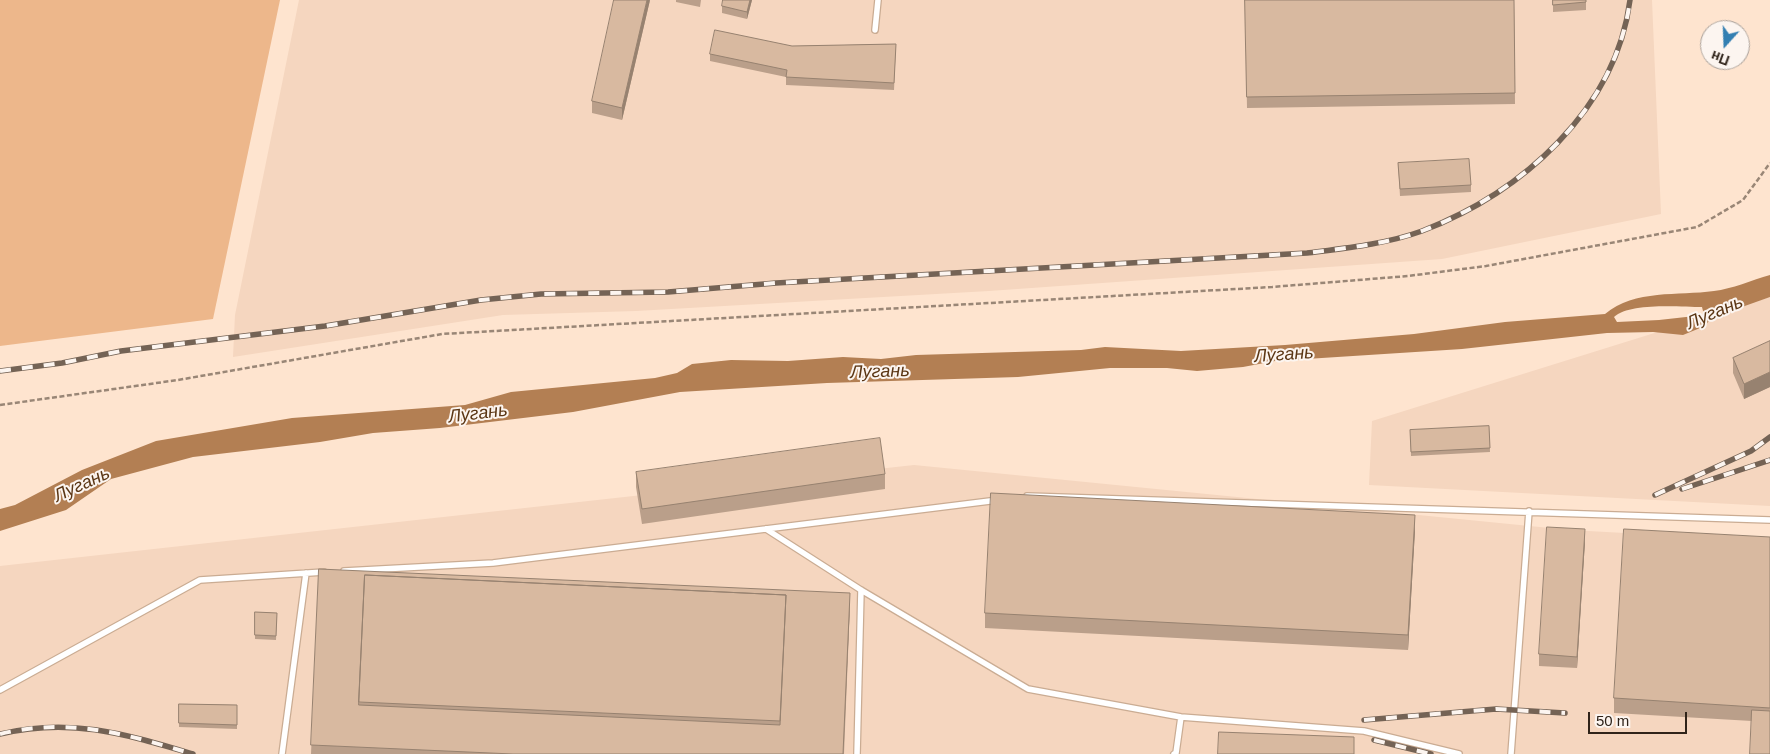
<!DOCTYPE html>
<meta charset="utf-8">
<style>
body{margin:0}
#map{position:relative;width:1770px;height:754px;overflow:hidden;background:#fee4cf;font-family:Helvetica,sans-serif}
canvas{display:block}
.north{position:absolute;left:1700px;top:20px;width:50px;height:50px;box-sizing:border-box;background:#fcf5f0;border:1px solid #aaa19a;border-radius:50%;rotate:200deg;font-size:14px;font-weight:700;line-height:20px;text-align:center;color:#2f2319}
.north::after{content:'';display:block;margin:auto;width:18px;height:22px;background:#337fb2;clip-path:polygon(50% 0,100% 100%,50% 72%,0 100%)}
.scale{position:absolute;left:1588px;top:712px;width:99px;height:22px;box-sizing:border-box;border:2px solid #2f2319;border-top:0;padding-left:6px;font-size:15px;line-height:18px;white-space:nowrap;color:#2f2319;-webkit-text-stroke:4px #fcf5f0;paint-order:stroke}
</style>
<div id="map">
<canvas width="1770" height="754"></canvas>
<div class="north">Пн</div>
<div class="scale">50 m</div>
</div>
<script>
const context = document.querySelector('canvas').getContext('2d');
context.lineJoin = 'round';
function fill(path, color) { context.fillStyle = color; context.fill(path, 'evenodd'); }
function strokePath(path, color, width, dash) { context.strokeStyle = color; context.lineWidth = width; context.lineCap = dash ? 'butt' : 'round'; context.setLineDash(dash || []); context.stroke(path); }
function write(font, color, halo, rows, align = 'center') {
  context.font = font + ' Helvetica,sans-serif'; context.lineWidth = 4; context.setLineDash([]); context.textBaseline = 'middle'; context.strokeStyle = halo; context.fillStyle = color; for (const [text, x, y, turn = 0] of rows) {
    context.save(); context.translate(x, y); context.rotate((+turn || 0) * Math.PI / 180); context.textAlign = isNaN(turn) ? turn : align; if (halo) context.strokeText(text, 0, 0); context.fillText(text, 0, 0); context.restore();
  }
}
fill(new Path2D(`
 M 299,0 L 1652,0 L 1661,214 L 1442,259 L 989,291 L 636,311 L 503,315 L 233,357 L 235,315 Z
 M 1770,297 L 1770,506 L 1369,485 L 1372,421 Z
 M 914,465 L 1570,530 L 1770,541 L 1770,754 L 0,754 L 0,566 Z`), '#f5d6bf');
fill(new Path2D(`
 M 0,0 L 280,0 L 213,319 L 0,346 Z`), '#edb78b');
fill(new Path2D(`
 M 1770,275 L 1770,297 L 1711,318 L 1705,326 L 1683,335 L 1653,332 L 1607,333 L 1462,349 L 1275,361 L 1243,367 L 1197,371 L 1167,368 L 1110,368 L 1018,377 L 827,383 L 680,392 L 573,412 L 440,428 L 373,433 L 320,442 L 193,457 L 111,479 L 66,510 L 0,531 L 0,509 L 15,505 L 82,470 L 156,441 L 292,418 L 465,405 L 511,392 L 655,378 L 677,373 L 692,364 L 731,360 L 788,361 L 843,357 L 881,359 L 916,355 L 1081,350 L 1105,347 L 1181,351 L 1285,345 L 1414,334 L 1505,322 L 1605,314 C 1635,289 1678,296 1714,291 C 1732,289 1752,280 1770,275 ZM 1702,307 L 1704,315 L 1659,320 L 1617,322 L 1614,317 C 1630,302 1681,307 1702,307 Z`), '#b37f53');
const lane = new Path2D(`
 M 875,30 L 878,0
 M 1027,496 L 1770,520
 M 766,529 L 861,590 L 1028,689 L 1181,717 L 1364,731 L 1459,754
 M 344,571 L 493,563 L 998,500
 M 0,690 L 200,580 L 324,572
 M 282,754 L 306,573
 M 857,754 L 861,590
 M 1174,754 L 1176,753 L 1181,717
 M 1511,754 L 1529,511`);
strokePath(lane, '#caac93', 8);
strokePath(new Path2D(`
 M 0,405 L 178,380 L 442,334 L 1272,287 L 1408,276 L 1486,266 L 1697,227 L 1743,200 L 1770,163`), '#998676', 2.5, [5, 2.5]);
strokePath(lane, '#fff', 5.5);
const rail = new Path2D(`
 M 0,371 L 62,363 L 121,351 L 325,326 L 481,300 L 541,294 L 668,292 L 776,283 L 1307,253 C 1346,248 1386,244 1422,231 C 1521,193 1616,110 1630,0
 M 1682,489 L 1770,460
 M 1655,495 L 1751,451 L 1770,437
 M 1364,720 L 1496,709 L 1565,713
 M 0,734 C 71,717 125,734 193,754
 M 1374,740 L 1431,754`);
strokePath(rail, '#746355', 5.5);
strokePath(rail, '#fcf5f0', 4, [11]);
fill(new Path2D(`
 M 650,0 L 622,120 L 592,113 L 592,101 Z
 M 676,0 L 701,0 L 700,7 L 676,2 Z
 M 752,0 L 747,19 L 722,13 L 722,6 Z
 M 1245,0 L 1514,0 L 1515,104 L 1247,108 Z
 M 1553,0 L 1586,0 L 1586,10 L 1553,12 Z
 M 896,44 L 894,90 L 786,85 L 786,77 L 710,61 L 710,54 L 792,46 Z
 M 1398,163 L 1471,185 L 1471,192 L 1400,196 Z
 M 1770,341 L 1770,387 L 1744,399 L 1733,373 L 1733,358 Z
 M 1489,426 L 1490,452 L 1411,456 L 1410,430 Z
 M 636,472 L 885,474 L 885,489 L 642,524 L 636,487 Z
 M 1415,530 L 1408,650 L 985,628 L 985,613 Z
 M 1770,537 L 1770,754 L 1752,721 L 1614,713 L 1614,698 Z
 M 1585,541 L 1577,668 L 1539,666 L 1539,654 Z
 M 319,569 L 850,604 L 844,754 L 311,754 Z
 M 255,612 L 277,613 L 276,640 L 255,639 Z
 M 179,704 L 237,705 L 237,729 L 179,727 Z`), '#ba9f8a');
fill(new Path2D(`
 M 647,0 L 650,0 L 622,120 L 622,108 Z
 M 750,0 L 752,0 L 747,19 L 747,12 Z
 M 1770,372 L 1770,387 L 1744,399 L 1744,384 Z
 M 1415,515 L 1415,530 L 1408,650 L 1408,635 Z
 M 1585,529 L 1585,541 L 1577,668 L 1577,657 Z
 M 850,593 L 850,604 L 843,754 Z`), '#978270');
const building = new Path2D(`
 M 614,0 L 647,0 L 622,108 L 592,101 Z
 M 723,0 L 750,0 L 747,12 L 722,6 Z
 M 1245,0 L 1514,0 L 1515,93 L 1247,97 Z
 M 1553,0 L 1586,0 L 1586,2 L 1553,5 Z
 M 715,30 L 792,46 L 896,44 L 894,83 L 786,77 L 787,70 L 710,54 Z
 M 1469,159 L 1471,185 L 1400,189 L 1398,163 Z
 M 1770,341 L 1770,372 L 1744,384 L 1733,358 Z
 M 1489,426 L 1490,448 L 1411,452 L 1410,430 Z
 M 880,438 L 885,474 L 642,509 L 636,472 Z
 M 991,493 L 1415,515 L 1408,635 L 985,613 Z
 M 1547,527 L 1585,529 L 1577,657 L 1539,654 Z
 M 1624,529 L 1770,537 L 1770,708 L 1614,698 Z
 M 319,569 L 850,593 L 843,754 L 513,754 L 311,745 ZM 365,575 L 786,595 L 780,725 L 359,705 Z
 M 365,575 L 786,595 L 780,721 L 359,702 Z
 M 255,612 L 277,613 L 276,636 L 255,635 Z
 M 179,704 L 237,705 L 237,725 L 179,723 Z
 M 1752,710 L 1770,711 L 1770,754 L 1750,754 Z
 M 1219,732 L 1354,737 L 1354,754 L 1218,754 Z`);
fill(building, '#d8b9a0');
strokePath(building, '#978270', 1);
write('italic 18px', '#5b3614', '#fcf5f0', [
 ["Лугань",1715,313,-23],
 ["Лугань",1284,355,-4],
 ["Лугань",880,372,-2],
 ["Лугань",478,414,-7],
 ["Лугань",82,485,-25]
]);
</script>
